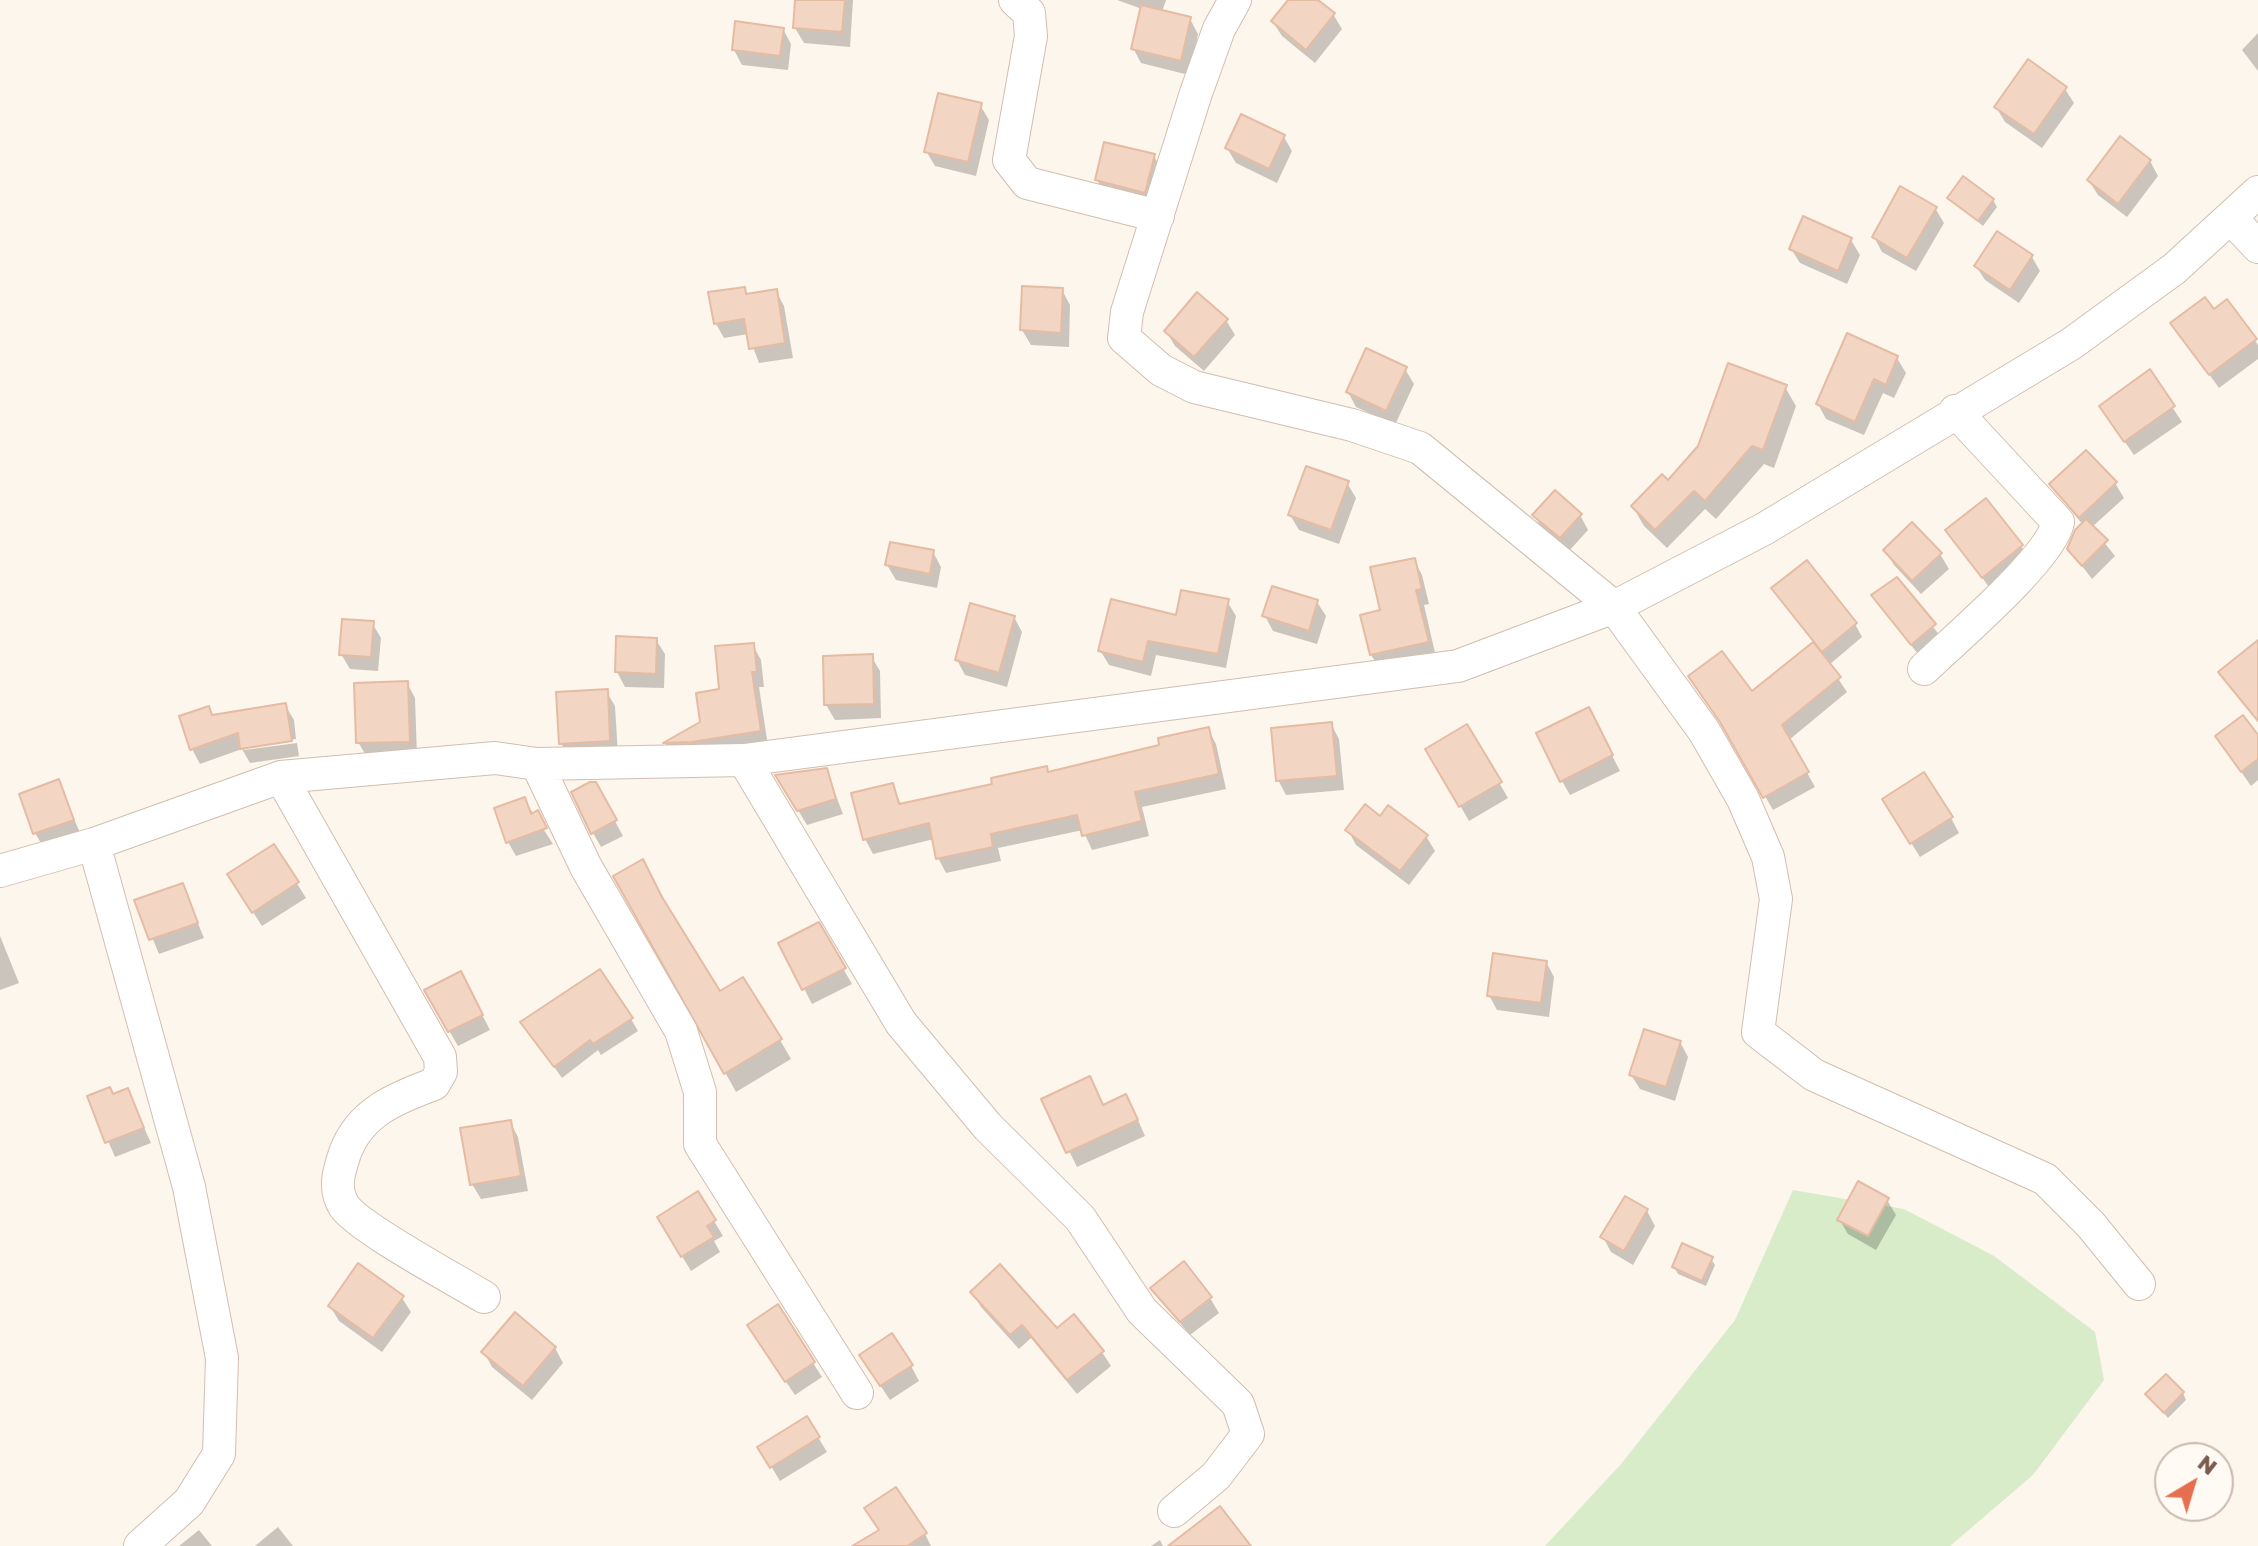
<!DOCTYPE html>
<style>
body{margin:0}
#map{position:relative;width:2258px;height:1546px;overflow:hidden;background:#fdf6ec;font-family:"Golos Text",sans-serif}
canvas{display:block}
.north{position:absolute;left:2154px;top:1442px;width:80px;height:80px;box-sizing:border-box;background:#fffaf3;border:2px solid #cabbb1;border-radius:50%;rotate:38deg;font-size:22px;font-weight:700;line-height:32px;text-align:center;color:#7a5c4d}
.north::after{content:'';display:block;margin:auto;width:28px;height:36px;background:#e76f51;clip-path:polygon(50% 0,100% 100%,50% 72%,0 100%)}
</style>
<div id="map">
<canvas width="2258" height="1546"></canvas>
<div class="north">N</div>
</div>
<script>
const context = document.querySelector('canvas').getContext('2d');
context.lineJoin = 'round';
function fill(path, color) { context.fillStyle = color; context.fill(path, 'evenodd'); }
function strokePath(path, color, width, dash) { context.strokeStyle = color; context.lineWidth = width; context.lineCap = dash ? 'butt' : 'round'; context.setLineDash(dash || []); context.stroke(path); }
fill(new Path2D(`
 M 1793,1190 L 1904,1209 L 1994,1256 L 2095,1332 L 2104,1380 L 2033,1475 L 1950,1546 L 1545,1546 L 1621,1464 L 1735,1320 Z`), '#d8ecc9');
fill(new Path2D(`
 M 797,0 L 853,0 L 850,47 L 804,43 L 795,28 Z
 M 1117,0 L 1166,0 L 1162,12 L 1190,19 L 1198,34 L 1189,75 L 1141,63 L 1133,48 L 1142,9 Z
 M 1291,0 L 1315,0 L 1333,14 L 1342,29 L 1315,63 L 1282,36 L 1273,22 Z
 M 783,29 L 791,44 L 788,70 L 742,65 L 734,50 Z
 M 2258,33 L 2258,71 L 2242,50 Z
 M 2065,89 L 2074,103 L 2042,148 L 2005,122 L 1996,107 Z
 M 980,105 L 989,120 L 976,176 L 935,166 L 926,151 Z
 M 1284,137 L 1292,151 L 1277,183 L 1236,163 L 1227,148 Z
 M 1154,156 L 1162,171 L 1153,207 L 1105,195 L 1097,180 Z
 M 2150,161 L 2158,176 L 2127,217 L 2098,195 L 2089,181 Z
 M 1950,198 L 1993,200 L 1997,207 L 1983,226 Z
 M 1935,208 L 1944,223 L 1916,271 L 1882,252 L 1874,237 Z
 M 1851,240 L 1860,255 L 1847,284 L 1800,263 L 1791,249 Z
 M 2032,257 L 2040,271 L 2019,303 L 1985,280 L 1976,266 Z
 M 744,289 L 748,295 L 776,291 L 784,306 L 793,358 L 759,363 L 748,334 L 724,338 L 716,324 Z
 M 1062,290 L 1070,305 L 1069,347 L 1031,345 L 1022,330 Z
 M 2227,302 L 2258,345 L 2258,359 L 2219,388 L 2173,324 L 2213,312 Z
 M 1226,320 L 1235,335 L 1204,371 L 1175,346 L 1166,331 Z
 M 1897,358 L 1906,373 L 1894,398 L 1883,393 L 1864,435 L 1826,419 L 1818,404 Z
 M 1405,369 L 1414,384 L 1395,425 L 1356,407 L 1348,392 Z
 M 2149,372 L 2182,422 L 2134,455 L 2110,421 Z
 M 1785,387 L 1796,406 L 1774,468 L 1764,464 L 1716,519 L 1705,509 L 1667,548 L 1644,526 L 1633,507 L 1668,483 Z
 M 1347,483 L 1356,498 L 1339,544 L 1299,530 L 1290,515 Z
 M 2115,483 L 2124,498 L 2092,527 L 2115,556 L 2092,579 L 2069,549 L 2083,525 L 2051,485 Z
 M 1534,515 L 1580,515 L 1588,530 L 1569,551 L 1543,530 Z
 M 1947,530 L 2021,546 L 2030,561 L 1992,591 Z
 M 1885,550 L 1940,554 L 1949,569 L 1921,594 L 1894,565 Z
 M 933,552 L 941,567 L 937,588 L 896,580 L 887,565 Z
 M 1414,560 L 1422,575 L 1429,604 L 1424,605 L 1436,657 L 1380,669 L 1371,655 L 1363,616 L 1382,612 Z
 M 1897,579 L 1940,636 L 1918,654 L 1880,606 Z
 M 1774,588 L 1855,624 L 1862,637 L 1829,665 L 1847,692 L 1789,740 L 1815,787 L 1773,810 L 1730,735 L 1751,694 L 1814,643 Z
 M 1227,601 L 1236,616 L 1226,668 L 1156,655 L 1151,676 L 1109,665 L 1100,650 Z
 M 1317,602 L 1326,616 L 1317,644 L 1273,631 L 1265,616 Z
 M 1014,617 L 1022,632 L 1007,687 L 965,675 L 957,660 Z
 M 372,623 L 381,638 L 378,671 L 350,669 L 341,654 Z
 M 656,640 L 665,654 L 664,688 L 625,687 L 617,672 Z
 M 753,645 L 761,660 L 764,687 L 759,687 L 768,746 L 673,757 L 665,743 L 702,723 Z
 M 871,656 L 880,671 L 881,718 L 835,720 L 826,705 Z
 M 407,683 L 415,698 L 417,756 L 367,757 L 358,742 Z
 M 606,691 L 615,706 L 618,755 L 569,758 L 561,743 Z
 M 285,705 L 294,720 L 296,739 L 244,746 L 244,750 L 297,743 L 299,756 L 250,763 L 242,749 L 200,764 L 192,749 L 213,716 Z
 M 1331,724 L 1339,739 L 1344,790 L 1286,795 L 1278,780 Z
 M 1596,724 L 1620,771 L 1570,795 L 1562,781 Z
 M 1467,727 L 1508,798 L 1469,821 L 1428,750 Z
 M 1208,729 L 1216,744 L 1226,789 L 1142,807 L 1149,836 L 1092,850 L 1083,830 L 998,848 L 1001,861 L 946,873 L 938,858 L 934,839 L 873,854 L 865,839 L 892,785 L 902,806 L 995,786 L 1046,768 L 1049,774 L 1162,747 Z
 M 2217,737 L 2258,739 L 2258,780 L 2251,786 Z
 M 826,770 L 843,814 L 807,825 L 778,777 Z
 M 58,782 L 81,835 L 44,848 L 35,833 Z
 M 595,784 L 623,836 L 601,847 L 593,833 Z
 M 524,799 L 553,844 L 516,856 L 508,842 Z
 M 1893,814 L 1951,818 L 1959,833 L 1920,857 Z
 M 1380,818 L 1426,836 L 1435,851 L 1409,885 L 1356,845 L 1348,830 Z
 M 274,846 L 306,898 L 262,926 L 238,889 Z
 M 616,876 L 668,912 L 720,994 L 780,1040 L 791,1059 L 736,1092 Z
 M 182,885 L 204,938 L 159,954 L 137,901 Z
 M 818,925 L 852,984 L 812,1004 L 781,944 Z
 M 0,936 L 19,983 L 0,990 Z
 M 1546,962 L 1554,977 L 1549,1017 L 1497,1010 L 1489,995 Z
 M 469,989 L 490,1030 L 458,1046 L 426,991 Z
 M 631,1019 L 638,1031 L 601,1055 L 598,1050 L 562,1078 L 522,1022 Z
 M 1680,1042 L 1688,1057 L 1675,1101 L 1640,1089 L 1631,1075 Z
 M 127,1090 L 151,1143 L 115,1157 L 89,1097 L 113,1096 Z
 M 1098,1094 L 1104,1106 L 1134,1111 L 1145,1136 L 1077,1167 L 1044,1100 Z
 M 510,1122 L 518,1137 L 528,1191 L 481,1199 L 472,1184 Z
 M 698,1194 L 723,1236 L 714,1241 L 720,1252 L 691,1271 L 659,1218 Z
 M 1887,1200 L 1896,1215 L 1876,1250 L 1848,1234 L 1839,1219 Z
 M 1647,1211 L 1655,1226 L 1633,1265 L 1611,1252 L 1603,1237 Z
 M 1711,1259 L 1715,1265 L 1706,1286 L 1678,1274 L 1674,1267 Z
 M 1152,1289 L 1210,1298 L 1219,1313 L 1190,1335 Z
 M 972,1292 L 1102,1352 L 1111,1366 L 1077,1394 L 1031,1338 L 1019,1349 L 981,1307 Z
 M 402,1298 L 411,1312 L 382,1352 L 339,1321 L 330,1306 Z
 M 758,1341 L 813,1363 L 822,1377 L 795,1395 Z
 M 555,1348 L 563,1363 L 532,1400 L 492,1367 L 484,1352 Z
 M 911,1366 L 919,1381 L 890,1400 L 870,1370 Z
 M 2183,1393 L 2186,1400 L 2168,1418 L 2148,1394 Z
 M 807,1419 L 827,1452 L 780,1481 L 760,1448 Z
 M 278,1527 L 293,1546 L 255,1546 Z
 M 199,1530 L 212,1546 L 179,1546 Z
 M 925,1534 L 931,1546 L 856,1546 Z
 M 1160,1540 L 1163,1546 L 1151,1546 Z`), '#0003');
const building = new Path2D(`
 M 795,0 L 845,0 L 842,32 L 793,28 Z
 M 1288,0 L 1318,0 L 1335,13 L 1306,50 L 1271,21 Z
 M 1141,5 L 1191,17 L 1181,61 L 1131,49 Z
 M 735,21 L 784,28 L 780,56 L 732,50 Z
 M 2028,59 L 2067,87 L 2034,134 L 1994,107 Z
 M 938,93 L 982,103 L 968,162 L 924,152 Z
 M 1241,114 L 1285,135 L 1269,169 L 1225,148 Z
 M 2120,136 L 2151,160 L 2118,204 L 2087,180 Z
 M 1104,142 L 1155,154 L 1145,193 L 1095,180 Z
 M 1963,176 L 1994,199 L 1978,221 L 1947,198 Z
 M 1900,186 L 1937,207 L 1907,258 L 1872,237 Z
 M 1803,216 L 1852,238 L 1838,271 L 1789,249 Z
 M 1997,231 L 2033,255 L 2010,290 L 1974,266 Z
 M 1022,286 L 1063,288 L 1061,333 L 1020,330 Z
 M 745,287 L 746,294 L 777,289 L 785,343 L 749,349 L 744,319 L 714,324 L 708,292 Z
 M 1197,292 L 1228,319 L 1194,357 L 1164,331 Z
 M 2205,297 L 2214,309 L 2227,299 L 2257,339 L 2209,375 L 2170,323 Z
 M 1847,333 L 1898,356 L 1886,385 L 1874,379 L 1855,422 L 1816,404 Z
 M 1366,348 L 1407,367 L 1386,411 L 1346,392 Z
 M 1728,363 L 1787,385 L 1763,450 L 1752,446 L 1705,501 L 1694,491 L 1655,530 L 1631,506 L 1662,474 L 1668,480 L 1698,446 Z
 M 2150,369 L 2175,406 L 2124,442 L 2099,406 Z
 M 2086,450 L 2117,482 L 2079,518 L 2049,484 Z
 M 1306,466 L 1349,481 L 1331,530 L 1288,515 Z
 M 1555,490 L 1582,514 L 1560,538 L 1532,515 Z
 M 1986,498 L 2023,545 L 1982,578 L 1945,530 Z
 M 2086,519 L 2108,540 L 2082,566 L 2067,549 L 2075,530 Z
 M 1912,522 L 1942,553 L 1912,581 L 1883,550 Z
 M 890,542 L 934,550 L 930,574 L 885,565 Z
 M 1415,558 L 1422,589 L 1416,590 L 1429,642 L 1370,655 L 1360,615 L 1380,610 L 1370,567 Z
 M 1807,560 L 1857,623 L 1822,652 L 1771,588 Z
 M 1897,577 L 1936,624 L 1911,645 L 1871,595 Z
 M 1272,586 L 1318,600 L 1309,631 L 1262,616 Z
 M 1181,590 L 1229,599 L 1218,654 L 1148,641 L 1143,662 L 1098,651 L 1111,599 L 1176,615 Z
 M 970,603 L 1015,616 L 999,673 L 955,660 Z
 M 342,619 L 374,621 L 371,657 L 339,655 Z
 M 616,636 L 657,638 L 656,674 L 615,672 Z
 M 2258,640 L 2258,721 L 2218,672 Z
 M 1813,642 L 1841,677 L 1782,725 L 1809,772 L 1763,798 L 1720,722 L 1688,676 L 1722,651 L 1752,691 Z
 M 754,643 L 757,672 L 752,672 L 761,731 L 692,742 L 663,743 L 700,722 L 696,693 L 719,689 L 715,646 Z
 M 873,654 L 874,704 L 824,705 L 823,656 Z
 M 408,681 L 410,742 L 356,743 L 354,683 Z
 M 608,689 L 610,741 L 559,744 L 556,692 Z
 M 286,703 L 292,741 L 240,749 L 238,733 L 190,750 L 179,716 L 209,706 L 212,715 Z
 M 1589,707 L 1613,755 L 1560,782 L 1536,733 Z
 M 2243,715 L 2258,735 L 2258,759 L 2241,772 L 2215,736 Z
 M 1332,722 L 1337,776 L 1276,781 L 1271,728 Z
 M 1467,724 L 1502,782 L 1459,807 L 1425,749 Z
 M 1209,727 L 1219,774 L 1135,792 L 1142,821 L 1082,836 L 1077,815 L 991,834 L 993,847 L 936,859 L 929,823 L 863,840 L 851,793 L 893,783 L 899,804 L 992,784 L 991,778 L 1047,766 L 1048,772 L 1159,745 L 1158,738 Z
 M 827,768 L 836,799 L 797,811 L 775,775 Z
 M 1924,772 L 1953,817 L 1910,844 L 1882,799 Z
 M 59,779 L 74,820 L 33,834 L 19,794 Z
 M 590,782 L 596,782 L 617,820 L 591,834 L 571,792 Z
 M 525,797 L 531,814 L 538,810 L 547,828 L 506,843 L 494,808 Z
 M 1365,804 L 1380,816 L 1388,805 L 1428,835 L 1400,871 L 1345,830 Z
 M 274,844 L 299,882 L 252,913 L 227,874 Z
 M 643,859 L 662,897 L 720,991 L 743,977 L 782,1039 L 724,1074 L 613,876 Z
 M 183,883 L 198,923 L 149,940 L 134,900 Z
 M 819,922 L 846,968 L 802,990 L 778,943 Z
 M 1493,953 L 1547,961 L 1541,1003 L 1487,996 Z
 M 600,969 L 633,1018 L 593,1044 L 590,1040 L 554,1067 L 520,1022 Z
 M 461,971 L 483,1015 L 448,1032 L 424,990 Z
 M 1644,1029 L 1681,1041 L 1666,1087 L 1629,1075 Z
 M 1090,1076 L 1103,1105 L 1126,1094 L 1138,1120 L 1066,1153 L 1041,1099 Z
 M 110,1087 L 113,1094 L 128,1088 L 144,1128 L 105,1143 L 87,1096 Z
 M 511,1120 L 521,1176 L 470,1185 L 460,1128 Z
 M 1858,1181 L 1889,1198 L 1868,1236 L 1837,1220 Z
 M 698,1191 L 716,1220 L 707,1226 L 714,1237 L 681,1257 L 657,1217 Z
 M 1625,1196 L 1648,1209 L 1624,1251 L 1600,1237 Z
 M 1682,1243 L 1713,1257 L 1702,1281 L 1672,1267 Z
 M 1184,1261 L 1212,1297 L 1180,1322 L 1150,1288 Z
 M 358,1263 L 404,1296 L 373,1338 L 328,1306 Z
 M 1000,1264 L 1057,1328 L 1074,1314 L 1104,1351 L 1067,1380 L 1022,1325 L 1010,1335 L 970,1292 Z
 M 778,1304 L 815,1362 L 785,1382 L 747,1325 Z
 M 515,1312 L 556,1347 L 523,1386 L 481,1352 Z
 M 892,1333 L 913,1365 L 880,1386 L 859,1355 Z
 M 2166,1374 L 2184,1392 L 2164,1413 L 2145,1394 Z
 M 807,1416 L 820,1437 L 770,1468 L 757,1447 Z
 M 896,1487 L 927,1533 L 907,1546 L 852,1546 L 879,1530 L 864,1508 Z
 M 1220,1506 L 1251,1546 L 1168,1546 Z`);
fill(building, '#f3d5c3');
strokePath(building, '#e6bba3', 2);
const minor = new Path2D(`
 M 1015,0 L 1029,13 L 1031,36 L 1009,160 L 1027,183 L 1158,216
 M 1235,0 L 1219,29 L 1196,93 L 1127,312 L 1124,338 L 1161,370 L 1194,387 L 1352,425 L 1420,448 L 1614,607 L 1704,731 L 1743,799 L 1768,857 L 1776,899 L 1758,1032 L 1814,1075 L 2045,1179 L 2091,1225 L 2139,1284
 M 2231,218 L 2258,247
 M 1924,669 C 1954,640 2052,557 2058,522 L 1955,411
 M 744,760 L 901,1023 L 988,1127 L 1080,1218 L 1142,1311 L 1238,1404 L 1248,1434 L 1216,1476 L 1174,1511
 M 537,764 L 586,867 L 681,1031 L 700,1092 L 700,1144 L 857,1393
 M 281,777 L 440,1057 L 441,1072 L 434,1084 C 396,1098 360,1112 345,1153 C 339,1171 333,1188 344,1206 C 359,1228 456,1280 484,1297
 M 94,844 L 189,1187 L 222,1358 L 219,1454 L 189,1502 L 140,1546
 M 0,871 L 94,844 L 281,777 L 495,758 L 537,764 L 744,760 L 1458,666 L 1614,607 L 1764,529 L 2071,344 L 2174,269 L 2258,192`);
strokePath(minor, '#d1beb0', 34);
strokePath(minor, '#fff', 32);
</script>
